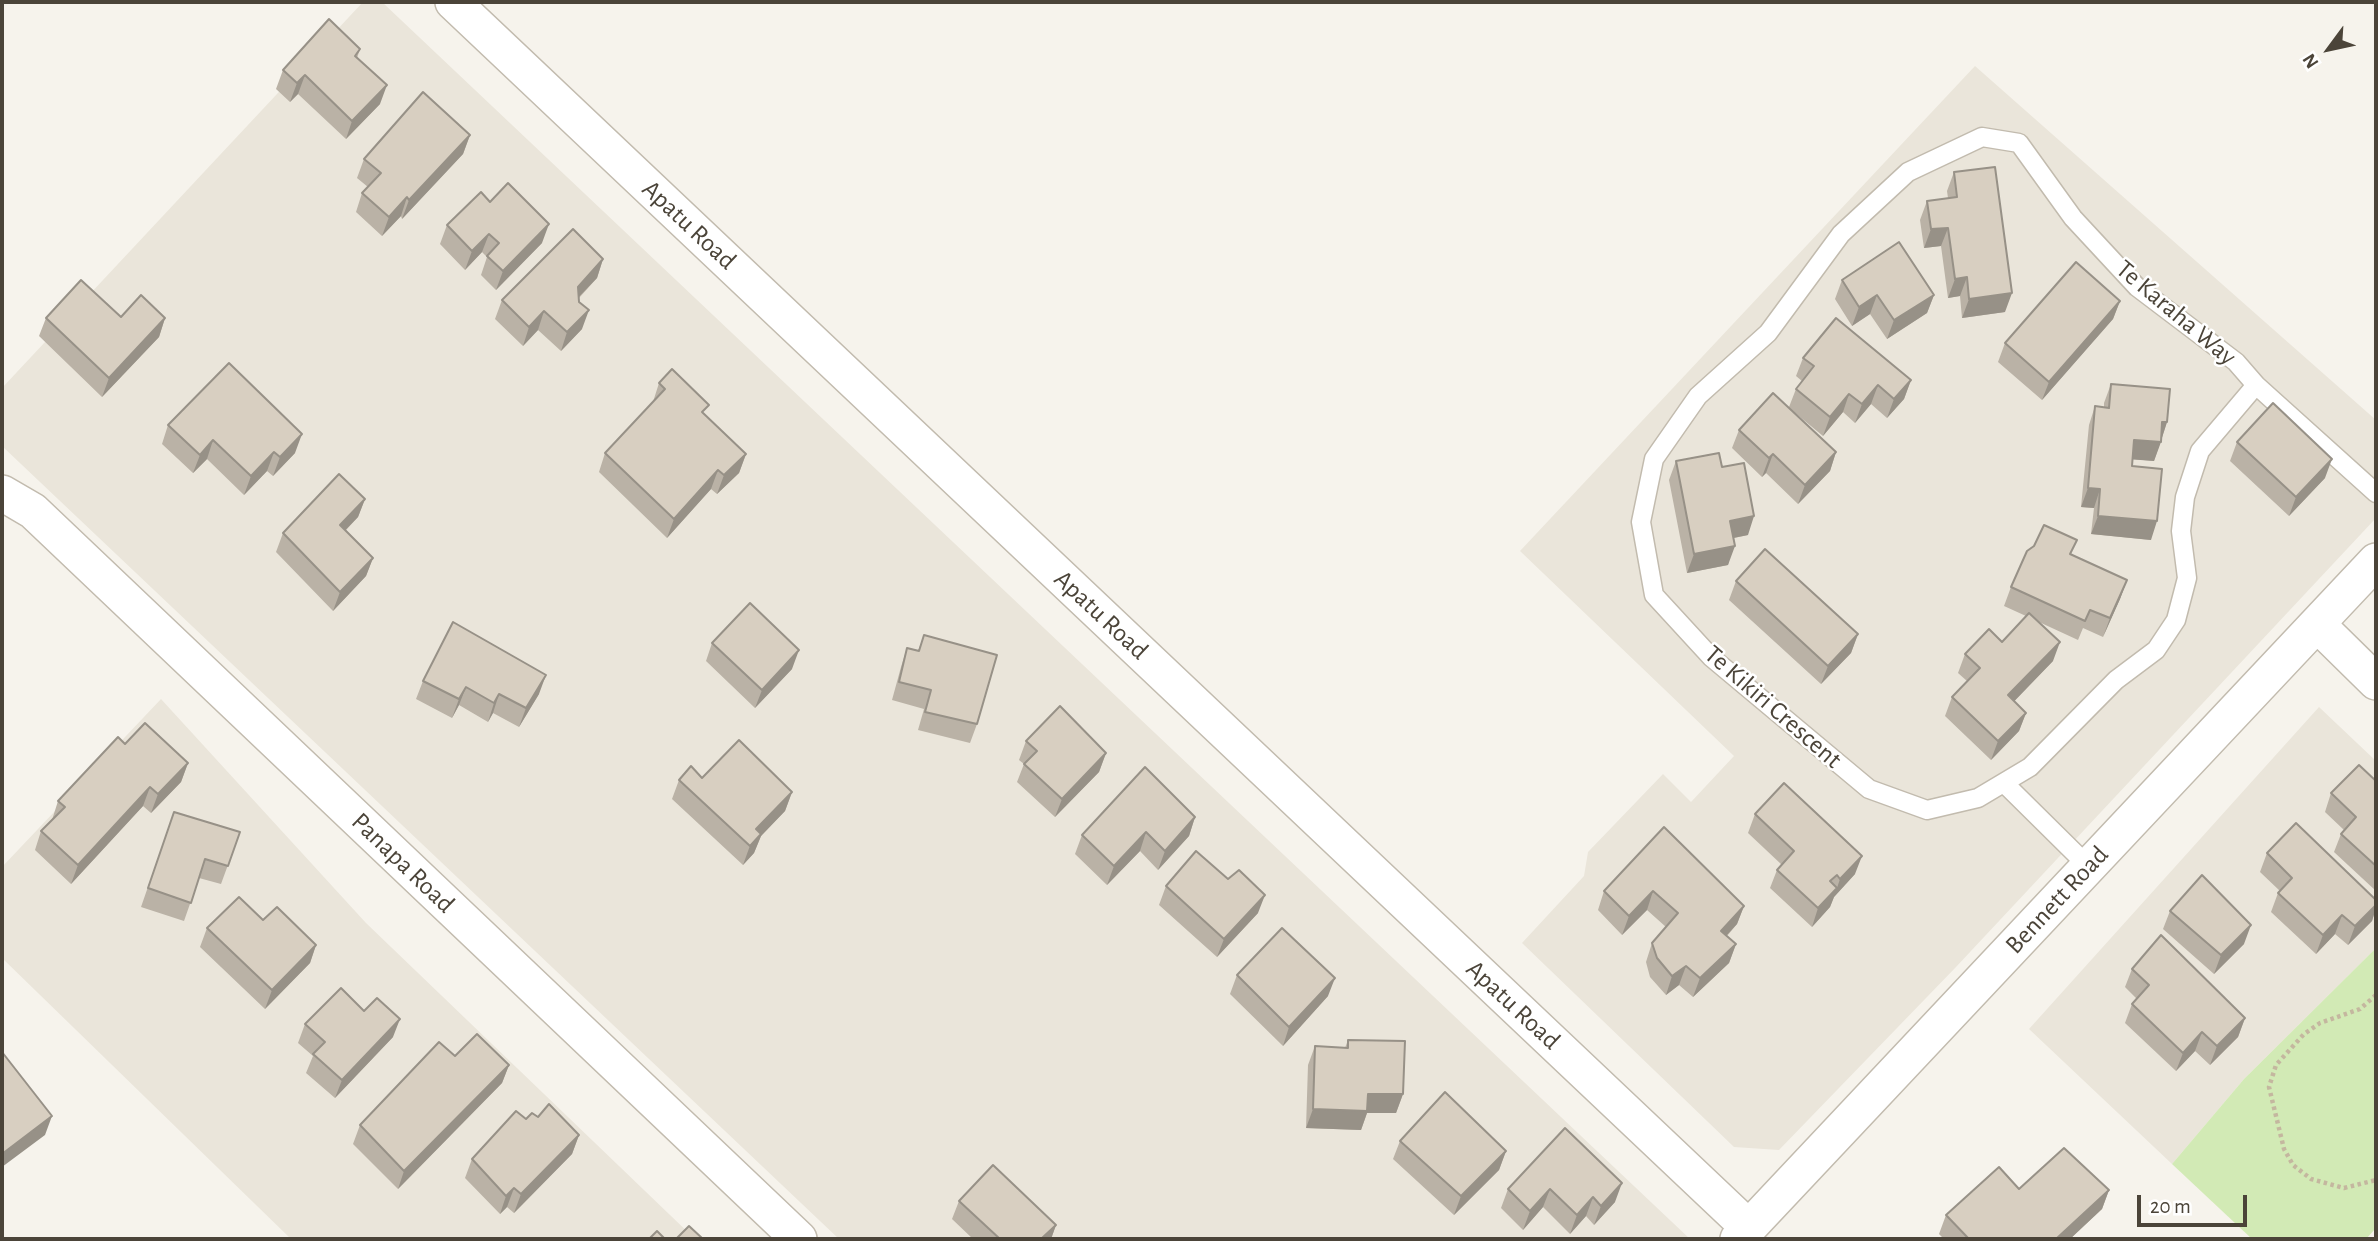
<!DOCTYPE html>
<style>
body{margin:0}
#map{position:relative;width:2378px;height:1241px;overflow:hidden;background:#f6f3ec;font-family:"Alegreya Sans",sans-serif}
canvas{display:block}
.frame{position:absolute;inset:0;border:4px solid #4b4439;pointer-events:none}
.north{position:absolute;left:2294px;top:14px;width:70px;height:70px;-webkit-text-stroke:5px #fff;paint-order:stroke;rotate:237deg;font-size:19px;font-weight:700;line-height:28px;text-align:center;color:#4b4439}
.north::after{content:'';display:block;margin:auto;width:24px;height:32px;background:#4b4439;clip-path:polygon(50% 0,100% 100%,50% 72%,0 100%)}
.scale{position:absolute;left:2137px;top:1195px;width:110px;height:32px;box-sizing:border-box;border:4px solid #4b4439;border-top:0;padding-left:9px;font-size:21px;line-height:24px;white-space:nowrap;color:#4b4439;-webkit-text-stroke:5px #fff;paint-order:stroke}
</style>
<div id="map">
<canvas width="2378" height="1241"></canvas>
<div class="frame"></div>
<div class="north">N</div>
<div class="scale">20 m</div>
</div>
<script>
const context = document.querySelector('canvas').getContext('2d');
context.lineJoin = 'round';
function fill(path, color) { context.fillStyle = color; context.fill(path, 'evenodd'); }
function strokePath(path, color, width, dash) { context.strokeStyle = color; context.lineWidth = width; context.lineCap = dash ? 'butt' : 'round'; context.setLineDash(dash || []); context.stroke(path); }
function write(font, color, halo, rows, align = 'center') {
  context.font = font + ' "Alegreya Sans",sans-serif'; context.lineWidth = 5; context.setLineDash([]); context.textBaseline = 'middle'; context.strokeStyle = halo; context.fillStyle = color; for (const [text, x, y, turn = 0] of rows) {
    context.save(); context.translate(x, y); context.rotate((+turn || 0) * Math.PI / 180); context.textAlign = isNaN(turn) ? turn : align; if (halo) context.strokeText(text, 0, 0); context.fillText(text, 0, 0); context.restore();
  }
}
fill(new Path2D(`
 M 363,2 L 382,2 L 1690,1239 L 839,1239 L 2,446 L 2,388 Z
 M 1975,66 L 2376,420 L 2376,518 L 1956,967 L 1779,1150 L 1734,1147 L 1522,943 L 1584,876 L 1588,852 L 1663,774 L 1691,802 L 1734,756 L 1520,551 Z
 M 161,699 L 366,923 L 695,1239 L 291,1239 L 2,958 L 2,867 Z
 M 2319,707 L 2376,761 L 2376,948 L 2244,1079 L 2172,1164 L 2029,1029 Z`), '#eae5da');
fill(new Path2D(`
 M 2376,948 L 2376,1228 L 2366,1239 L 2252,1239 L 2172,1164 L 2244,1079 Z`), '#d2eab5');
const service = new Path2D(`
 M 2256,385 L 2200,451 L 2185,497 L 2181,531 L 2187,578 L 2176,620 L 2156,650 L 2116,680 L 2030,767 L 1978,798 L 1927,810 L 1869,789 L 1711,657 L 1654,595 L 1641,522 L 1654,459 L 1698,396 L 1768,333 L 1841,234 L 1908,172 L 1982,137 L 2019,143 L 2073,218 L 2137,287 L 2236,362 L 2256,385 L 2376,493
 M 2004,783 L 2088,866`);
const minor = new Path2D(`
 M 453,2 L 1749,1228
 M 2,493 L 33,511 L 799,1239
 M 2318,625 L 2376,682
 M 1738,1239 L 2376,561`);
strokePath(service, '#c2bbae', 21);
strokePath(minor, '#c2bbae', 38);
strokePath(new Path2D(`
 M 2376,995 L 2360,1009 L 2320,1023 L 2304,1034 L 2276,1065 L 2269,1087 L 2284,1149 L 2293,1165 L 2311,1179 L 2344,1188 L 2376,1180`), '#c4b79f', 4.5, [3.5, 3.5]);
strokePath(service, '#fff', 18);
strokePath(minor, '#fff', 35);
fill(new Path2D(`
 M 360,49 L 357,58 L 380,104 L 346,139 L 298,94 L 290,102 L 276,89 L 283,70 Z
 M 470,135 L 463,154 L 402,219 L 401,216 L 382,236 L 356,212 L 362,193 L 368,187 L 357,178 L 364,159 Z
 M 1954,172 L 2005,312 L 1962,318 L 1960,296 L 1948,298 L 1941,246 L 1924,248 L 1920,220 L 1927,201 L 1948,198 L 1947,191 Z
 M 490,202 L 542,243 L 496,290 L 481,275 L 487,257 L 482,252 L 465,270 L 440,244 L 447,225 Z
 M 603,259 L 597,278 L 579,298 L 582,329 L 561,351 L 538,330 L 523,346 L 495,319 L 502,300 Z
 M 1842,280 L 1934,295 L 1927,313 L 1887,339 L 1870,314 L 1852,326 L 1835,299 Z
 M 2120,301 L 2113,319 L 2042,400 L 1998,362 L 2005,343 Z
 M 121,317 L 165,318 L 159,337 L 102,397 L 39,336 L 46,318 Z
 M 1803,358 L 1911,380 L 1904,399 L 1887,418 L 1871,404 L 1855,423 L 1843,412 L 1823,436 L 1794,412 L 1836,452 L 1830,471 L 1798,504 L 1766,473 L 1762,477 L 1732,448 L 1739,430 L 1789,407 L 1796,389 L 1802,381 L 1796,376 Z
 M 659,383 L 705,415 L 746,454 L 739,473 L 717,494 L 711,489 L 667,538 L 599,472 L 605,453 L 653,402 Z
 M 2111,384 L 2167,422 L 2154,461 L 2132,459 L 2132,466 L 2151,540 L 2091,534 L 2094,508 L 2081,507 L 2089,425 L 2095,406 L 2104,407 L 2104,403 Z
 M 168,425 L 295,453 L 273,476 L 267,471 L 244,495 L 207,459 L 193,473 L 162,444 Z
 M 2237,442 L 2325,478 L 2289,516 L 2230,461 Z
 M 1676,461 L 1722,467 L 1748,535 L 1734,538 L 1728,565 L 1687,573 L 1669,480 Z
 M 365,499 L 358,517 L 346,530 L 373,558 L 366,576 L 333,611 L 276,552 L 283,533 Z
 M 2071,555 L 2127,580 L 2120,599 L 2103,637 L 2083,628 L 2078,640 L 2039,622 L 2053,661 L 2014,701 L 2026,713 L 2019,731 L 1991,760 L 1945,716 L 1952,697 L 1967,681 L 1958,673 L 1965,654 L 2002,642 L 2026,616 L 2004,606 L 2011,587 Z
 M 1736,581 L 1858,634 L 1851,653 L 1821,684 L 1729,600 Z
 M 924,635 L 977,724 L 970,743 L 918,730 L 924,709 L 892,700 L 901,667 L 907,648 L 918,651 Z
 M 712,643 L 792,669 L 755,708 L 706,661 Z
 M 423,681 L 539,694 L 519,727 L 493,713 L 488,722 L 459,705 L 452,718 L 416,699 Z
 M 1026,741 L 1106,753 L 1099,772 L 1055,817 L 1017,782 L 1024,764 L 1019,760 Z
 M 125,744 L 188,763 L 181,782 L 151,813 L 143,806 L 71,884 L 35,850 L 41,831 L 52,820 L 58,801 Z
 M 702,778 L 792,792 L 785,811 L 761,836 L 754,853 L 743,865 L 672,799 L 679,780 Z
 M 2376,781 L 2376,891 L 2334,852 L 2341,834 L 2344,830 L 2325,812 L 2331,793 Z
 M 174,812 L 240,832 L 221,884 L 199,878 L 184,921 L 141,907 Z
 M 1755,814 L 1855,874 L 1834,897 L 1830,907 L 1812,927 L 1770,888 L 1777,870 L 1782,865 L 1748,833 Z
 M 1195,817 L 1189,836 L 1158,870 L 1140,851 L 1107,885 L 1075,854 L 1082,835 Z
 M 1664,827 L 1744,906 L 1737,924 L 1727,936 L 1736,944 L 1729,963 L 1693,997 L 1679,985 L 1666,995 L 1650,977 L 1646,962 L 1652,943 L 1666,927 L 1647,910 L 1622,935 L 1598,910 L 1604,891 Z
 M 2267,853 L 2376,900 L 2376,908 L 2372,921 L 2348,945 L 2335,934 L 2316,954 L 2271,912 L 2278,893 L 2280,891 L 2260,872 Z
 M 1228,879 L 1258,913 L 1217,957 L 1159,905 L 1166,886 Z
 M 2170,911 L 2244,944 L 2214,974 L 2163,929 Z
 M 263,920 L 316,945 L 310,963 L 265,1009 L 200,947 L 207,928 Z
 M 2132,969 L 2245,1018 L 2238,1037 L 2210,1065 L 2195,1051 L 2176,1071 L 2125,1023 L 2132,1004 L 2137,999 L 2125,987 Z
 M 1237,975 L 1328,996 L 1283,1046 L 1230,994 Z
 M 305,1024 L 393,1037 L 335,1098 L 306,1073 L 313,1056 L 298,1043 Z
 M 1348,1040 L 1403,1094 L 1396,1113 L 1367,1113 L 1361,1130 L 1306,1128 L 1308,1065 L 1315,1046 L 1345,1048 Z
 M 455,1056 L 509,1065 L 502,1083 L 398,1189 L 353,1144 L 360,1125 Z
 M 538,1117 L 579,1135 L 572,1154 L 514,1213 L 507,1207 L 500,1214 L 465,1178 L 472,1159 L 526,1119 Z
 M 1565,1128 L 1615,1202 L 1594,1225 L 1586,1216 L 1570,1234 L 1543,1207 L 1523,1230 L 1501,1208 L 1508,1189 Z
 M 1400,1141 L 1506,1151 L 1499,1170 L 1454,1215 L 1393,1159 Z
 M 2019,1189 L 2109,1190 L 2102,1209 L 2070,1239 L 1944,1239 L 1939,1234 L 1946,1215 Z
 M 959,1201 L 1056,1225 L 1051,1239 L 973,1239 L 952,1219 Z`), '#bab2a6');
fill(new Path2D(`
 M 305,75 L 298,94 L 290,102 L 297,83 Z
 M 387,85 L 380,104 L 346,139 L 352,121 Z
 M 470,135 L 463,154 L 402,219 L 409,200 Z
 M 407,197 L 401,216 L 382,236 L 389,217 Z
 M 549,224 L 542,243 L 496,290 L 503,271 Z
 M 1948,228 L 1941,246 L 1924,248 L 1931,229 Z
 M 489,234 L 482,252 L 465,270 L 472,251 Z
 M 603,259 L 597,278 L 571,305 L 578,287 Z
 M 1967,277 L 1960,296 L 1948,298 L 1955,279 Z
 M 2012,293 L 2005,312 L 1962,318 L 1969,299 Z
 M 1877,295 L 1870,314 L 1852,326 L 1859,307 Z
 M 1934,295 L 1927,313 L 1887,339 L 1894,320 Z
 M 2120,301 L 2113,319 L 2042,400 L 2049,382 Z
 M 589,310 L 582,329 L 561,351 L 567,332 Z
 M 544,311 L 538,330 L 523,346 L 529,327 Z
 M 165,318 L 159,337 L 102,397 L 109,378 Z
 M 1911,380 L 1904,399 L 1887,418 L 1894,399 Z
 M 1878,385 L 1871,404 L 1855,423 L 1862,404 Z
 M 1849,394 L 1843,412 L 1823,436 L 1830,417 Z
 M 2162,422 L 2167,422 L 2161,441 Z
 M 302,434 L 295,453 L 273,476 L 280,457 Z
 M 213,440 L 207,459 L 193,473 L 200,455 Z
 M 2134,440 L 2161,442 L 2154,461 L 2127,459 Z
 M 274,452 L 267,471 L 244,495 L 251,476 Z
 M 1836,452 L 1830,471 L 1798,504 L 1805,485 Z
 M 746,454 L 739,473 L 717,494 L 724,475 Z
 M 1773,454 L 1766,473 L 1762,477 L 1769,458 Z
 M 2332,459 L 2325,478 L 2289,516 L 2296,497 Z
 M 718,470 L 711,489 L 667,538 L 674,519 Z
 M 2088,488 L 2100,489 L 2094,508 L 2081,507 Z
 M 365,499 L 358,517 L 333,543 L 340,525 Z
 M 1754,516 L 1748,535 L 1723,540 L 1730,521 Z
 M 2098,516 L 2157,521 L 2151,540 L 2091,534 Z
 M 1735,546 L 1728,565 L 1687,573 L 1694,554 Z
 M 373,558 L 366,576 L 333,611 L 340,592 Z
 M 2127,580 L 2120,599 L 2103,637 L 2110,618 Z
 M 1858,634 L 1851,653 L 1821,684 L 1828,666 Z
 M 2060,642 L 2053,661 L 2002,714 L 2008,695 Z
 M 799,650 L 792,669 L 755,708 L 762,690 Z
 M 546,675 L 539,694 L 519,727 L 526,708 Z
 M 466,687 L 459,705 L 452,718 L 459,699 Z
 M 499,694 L 493,713 L 488,722 L 494,703 Z
 M 2026,713 L 2019,731 L 1991,760 L 1998,741 Z
 M 1106,753 L 1099,772 L 1055,817 L 1062,799 Z
 M 188,763 L 181,782 L 151,813 L 158,794 Z
 M 150,787 L 143,806 L 71,884 L 78,865 Z
 M 792,792 L 785,811 L 761,836 L 754,853 L 743,865 L 756,829 Z
 M 1195,817 L 1189,836 L 1158,870 L 1165,851 Z
 M 1146,832 L 1140,851 L 1107,885 L 1114,866 Z
 M 1862,856 L 1855,874 L 1834,897 L 1830,907 L 1812,927 L 1818,908 L 1837,888 L 1840,879 Z
 M 1653,891 L 1647,910 L 1622,935 L 1629,916 Z
 M 1265,895 L 1258,913 L 1217,957 L 1224,939 Z
 M 2376,905 L 2376,908 L 2372,921 L 2348,945 L 2355,926 Z
 M 1744,906 L 1737,924 L 1714,949 L 1721,931 Z
 M 2342,915 L 2335,934 L 2316,954 L 2323,935 Z
 M 2251,925 L 2244,944 L 2214,974 L 2221,955 Z
 M 1736,944 L 1729,963 L 1693,997 L 1700,978 Z
 M 316,945 L 310,963 L 265,1009 L 272,990 Z
 M 1686,966 L 1679,985 L 1666,995 L 1672,976 Z
 M 1335,978 L 1328,996 L 1283,1046 L 1289,1027 Z
 M 2245,1018 L 2238,1037 L 2210,1065 L 2217,1046 Z
 M 400,1019 L 393,1037 L 335,1098 L 342,1080 Z
 M 2202,1032 L 2195,1051 L 2176,1071 L 2183,1053 Z
 M 509,1065 L 502,1083 L 398,1189 L 404,1171 Z
 M 1368,1094 L 1403,1094 L 1396,1113 L 1367,1113 L 1361,1130 L 1306,1128 L 1313,1109 Z
 M 52,1116 L 45,1135 L 2,1167 L 2,1154 Z
 M 579,1135 L 572,1154 L 514,1213 L 521,1194 Z
 M 1506,1151 L 1499,1170 L 1454,1215 L 1461,1196 Z
 M 1622,1183 L 1615,1202 L 1594,1225 L 1601,1206 Z
 M 514,1188 L 507,1207 L 500,1214 L 506,1196 Z
 M 1550,1189 L 1543,1207 L 1523,1230 L 1530,1211 Z
 M 2109,1190 L 2102,1209 L 2070,1239 L 2056,1239 Z
 M 1593,1197 L 1586,1216 L 1570,1234 L 1577,1215 Z
 M 1056,1225 L 1051,1239 L 1041,1239 Z`), '#979187');
const building = new Path2D(`
 M 329,19 L 360,49 L 355,56 L 387,85 L 352,121 L 305,75 L 297,83 L 283,70 Z
 M 423,92 L 470,135 L 409,200 L 407,197 L 389,217 L 362,193 L 381,173 L 364,159 Z
 M 1995,167 L 2012,293 L 1969,299 L 1967,277 L 1955,279 L 1948,228 L 1931,229 L 1927,201 L 1957,197 L 1954,172 Z
 M 508,183 L 549,224 L 503,271 L 487,256 L 499,243 L 489,234 L 472,251 L 447,225 L 481,192 L 490,202 Z
 M 573,229 L 603,259 L 578,287 L 579,302 L 589,310 L 567,332 L 544,311 L 529,327 L 502,300 Z
 M 1899,242 L 1934,295 L 1894,320 L 1877,295 L 1859,307 L 1842,280 Z
 M 2076,262 L 2120,301 L 2049,382 L 2005,343 Z
 M 81,280 L 121,317 L 141,295 L 165,318 L 109,378 L 46,318 Z
 M 1836,318 L 1911,380 L 1894,399 L 1878,385 L 1862,404 L 1849,394 L 1830,417 L 1796,389 L 1814,366 L 1803,358 Z
 M 229,363 L 302,434 L 280,457 L 274,452 L 251,476 L 213,440 L 200,455 L 168,425 Z
 M 672,369 L 709,405 L 702,412 L 746,454 L 724,475 L 718,470 L 674,519 L 605,453 L 665,389 L 659,383 Z
 M 2111,384 L 2170,389 L 2167,422 L 2162,422 L 2161,442 L 2134,440 L 2132,466 L 2162,469 L 2157,521 L 2098,516 L 2100,489 L 2088,488 L 2095,406 L 2109,408 Z
 M 1773,393 L 1836,452 L 1805,485 L 1773,454 L 1769,458 L 1739,430 Z
 M 2273,403 L 2332,459 L 2296,497 L 2237,442 Z
 M 1719,453 L 1722,467 L 1744,463 L 1754,516 L 1730,521 L 1735,546 L 1694,554 L 1676,461 Z
 M 339,474 L 365,499 L 340,525 L 373,558 L 340,592 L 283,533 Z
 M 2044,525 L 2077,540 L 2070,554 L 2127,580 L 2110,618 L 2090,610 L 2085,621 L 2011,587 L 2027,551 L 2034,546 Z
 M 1765,549 L 1858,634 L 1828,666 L 1736,581 Z
 M 750,603 L 799,650 L 762,690 L 712,643 Z
 M 2029,613 L 2060,642 L 2008,695 L 2026,713 L 1998,741 L 1952,697 L 1980,668 L 1965,654 L 1989,629 L 2002,642 Z
 M 453,622 L 546,675 L 526,708 L 499,694 L 494,703 L 466,687 L 459,699 L 423,681 Z
 M 924,635 L 997,655 L 977,724 L 925,712 L 931,690 L 899,682 L 907,648 L 919,651 Z
 M 1060,706 L 1106,753 L 1062,799 L 1024,764 L 1037,751 L 1026,741 Z
 M 145,723 L 188,763 L 158,794 L 150,787 L 78,865 L 41,831 L 65,807 L 58,801 L 118,737 L 125,744 Z
 M 739,740 L 792,792 L 756,829 L 761,834 L 750,846 L 679,780 L 691,766 L 702,778 Z
 M 2359,765 L 2376,781 L 2376,866 L 2341,834 L 2356,817 L 2331,793 Z
 M 1145,767 L 1195,817 L 1165,851 L 1146,832 L 1114,866 L 1082,835 Z
 M 1784,783 L 1862,856 L 1840,879 L 1837,875 L 1830,881 L 1837,888 L 1818,908 L 1777,870 L 1794,851 L 1755,814 Z
 M 174,812 L 240,832 L 228,866 L 205,859 L 191,903 L 148,888 Z
 M 2296,823 L 2376,900 L 2376,905 L 2355,926 L 2342,915 L 2323,935 L 2278,893 L 2292,878 L 2267,853 Z
 M 1664,827 L 1744,906 L 1721,931 L 1736,944 L 1700,978 L 1686,966 L 1672,976 L 1657,958 L 1652,943 L 1678,913 L 1653,891 L 1629,916 L 1604,891 Z
 M 1196,851 L 1228,879 L 1239,870 L 1265,895 L 1224,939 L 1166,886 Z
 M 2202,875 L 2251,925 L 2221,955 L 2170,911 Z
 M 239,897 L 263,920 L 277,907 L 316,945 L 272,990 L 207,928 Z
 M 1282,928 L 1335,978 L 1289,1027 L 1237,975 Z
 M 2161,935 L 2245,1018 L 2217,1046 L 2202,1032 L 2183,1053 L 2132,1004 L 2149,985 L 2132,969 Z
 M 341,988 L 364,1011 L 377,998 L 400,1019 L 342,1080 L 313,1054 L 325,1042 L 305,1024 Z
 M 477,1034 L 509,1065 L 404,1171 L 360,1125 L 439,1042 L 455,1056 Z
 M 1348,1040 L 1405,1041 L 1403,1094 L 1368,1094 L 1367,1111 L 1313,1109 L 1315,1046 L 1348,1048 Z
 M 2,1052 L 52,1116 L 2,1154 Z
 M 1445,1092 L 1506,1151 L 1461,1196 L 1400,1141 Z
 M 549,1104 L 579,1135 L 521,1194 L 514,1188 L 506,1196 L 472,1159 L 516,1111 L 526,1119 L 532,1113 L 538,1117 Z
 M 1565,1128 L 1622,1183 L 1601,1206 L 1593,1197 L 1577,1215 L 1550,1189 L 1530,1211 L 1508,1189 Z
 M 2064,1148 L 2109,1190 L 2056,1239 L 1969,1239 L 1946,1215 L 1999,1167 L 2019,1189 Z
 M 993,1165 L 1056,1225 L 1041,1239 L 1000,1239 L 959,1201 Z
 M 689,1226 L 703,1239 L 676,1239 Z
 M 657,1231 L 665,1239 L 649,1239 Z`);
fill(building, '#d8cfc1');
strokePath(building, '#979187', 2);
write('26px', '#4b4439', '#fff', [
 ["Apatu Road",689,225,43],
 ["Te Karaha Way",2176,313,40],
 ["Apatu Road",1101,615,43],
 ["Te Kikiri Crescent",1773,707,41],
 ["Panapa Road",403,863,44],
 ["Bennett Road",2057,900,-47],
 ["Apatu Road",1513,1005,43]
]);
</script>
